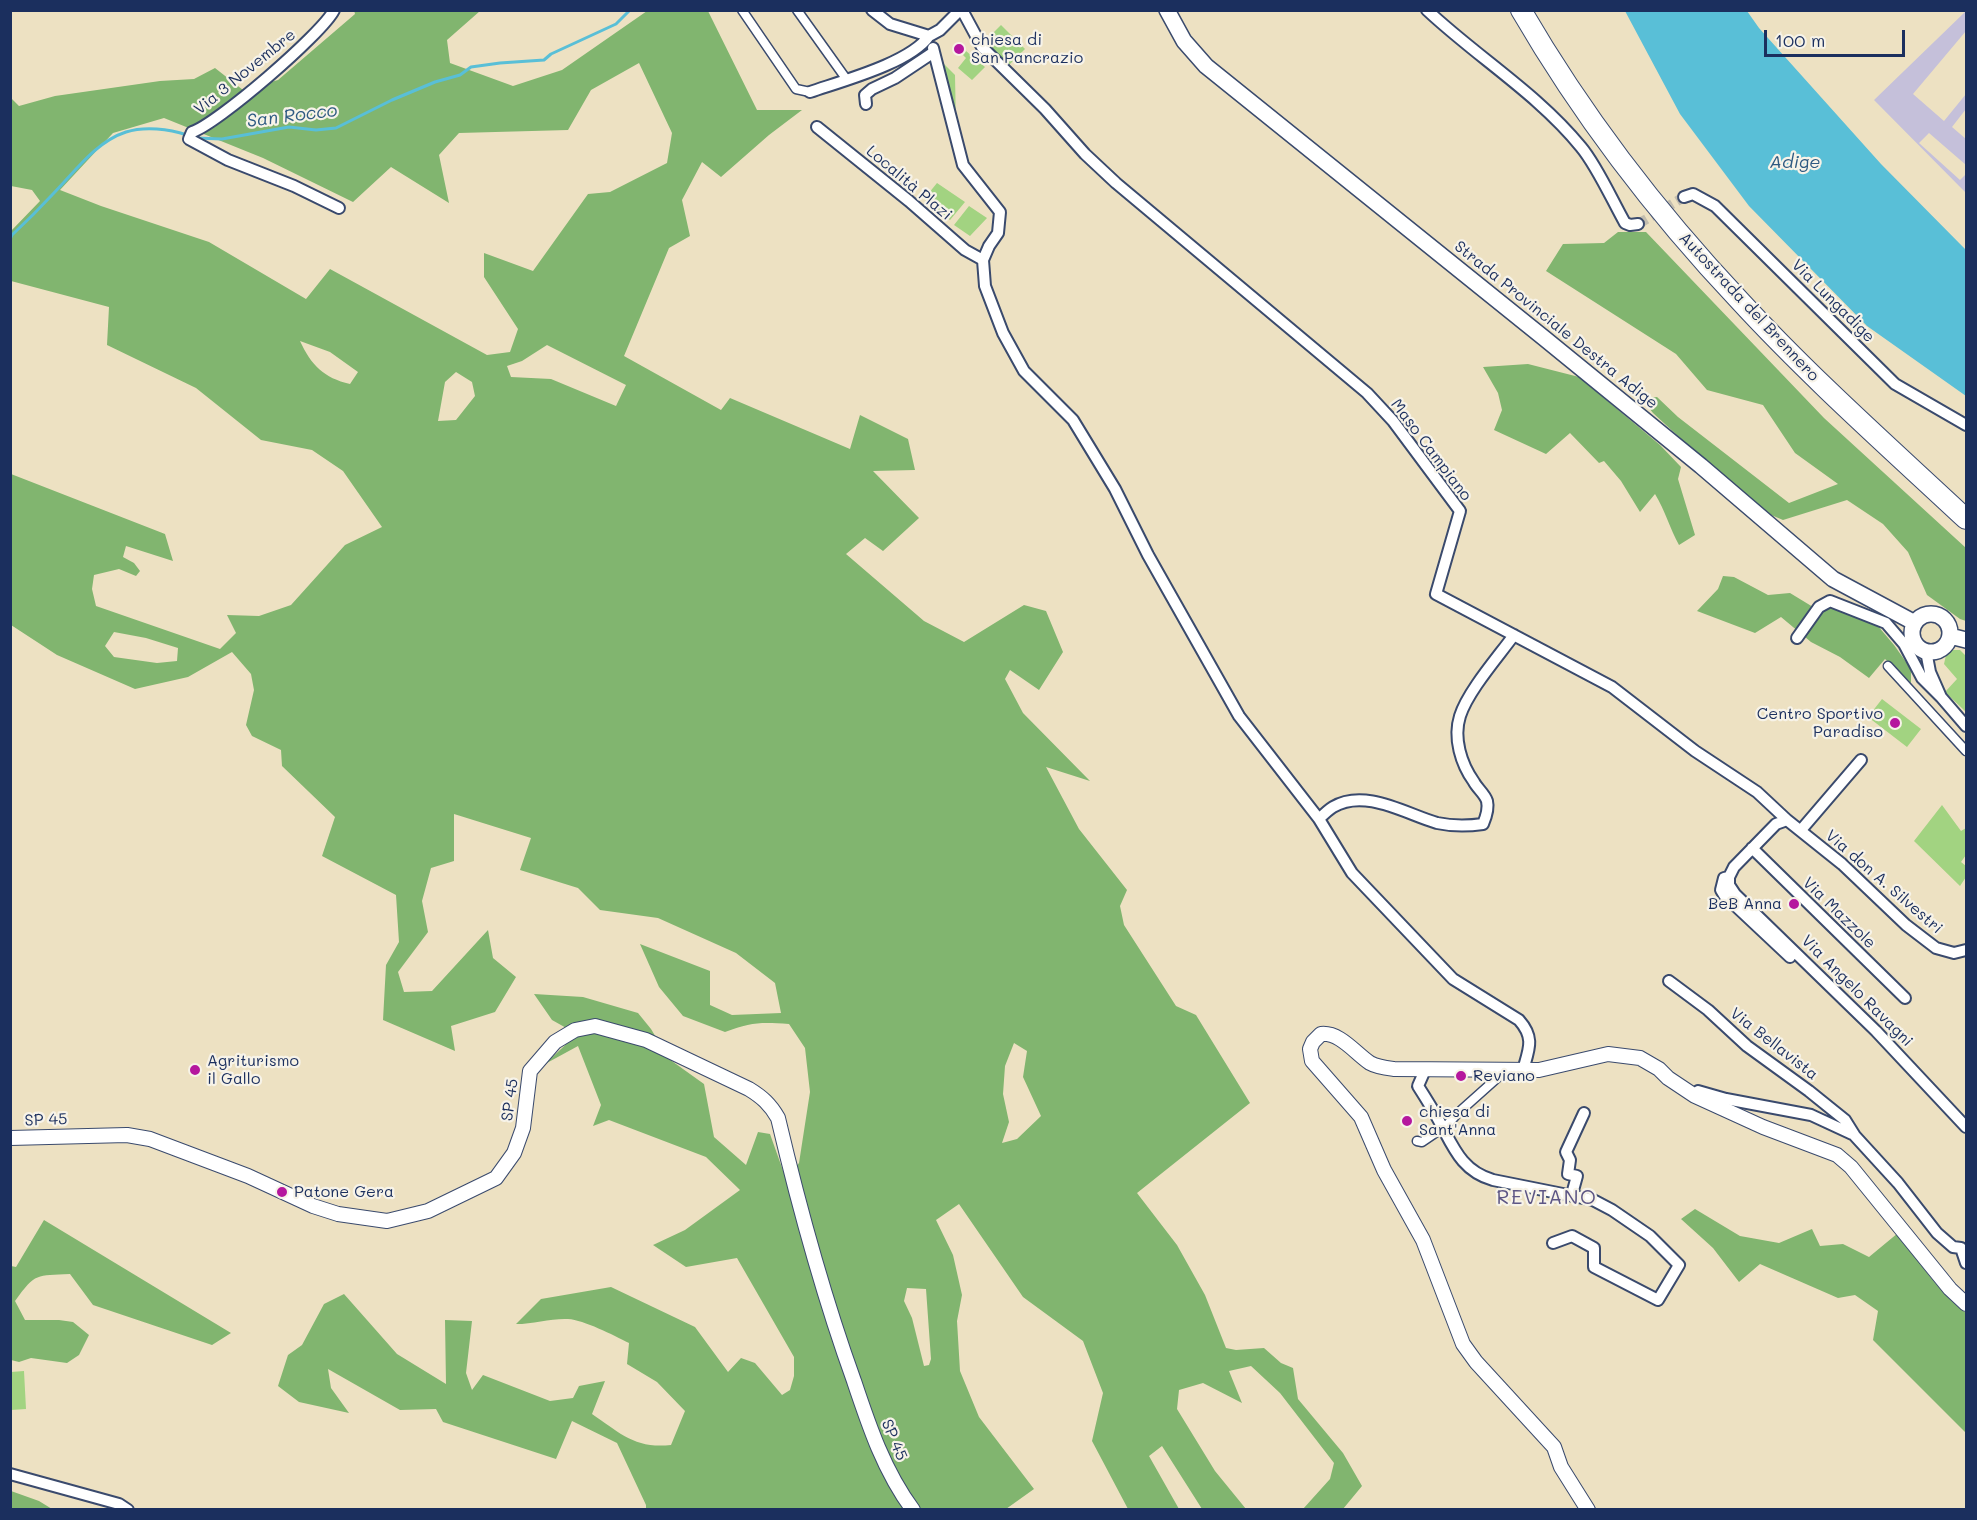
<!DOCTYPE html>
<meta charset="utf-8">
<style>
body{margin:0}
#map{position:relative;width:1977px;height:1520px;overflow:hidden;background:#ede1c2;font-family:Mali,sans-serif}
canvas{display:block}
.frame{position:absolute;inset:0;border:12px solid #1b2f5e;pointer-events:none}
.scale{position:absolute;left:1764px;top:30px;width:141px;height:27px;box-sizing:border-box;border:3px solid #1b2f5e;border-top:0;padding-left:8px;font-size:18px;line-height:21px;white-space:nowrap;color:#1b2f5e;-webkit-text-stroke:4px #f7f3e8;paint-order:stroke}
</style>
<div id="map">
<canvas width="1977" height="1520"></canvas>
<div class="frame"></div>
<div class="scale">100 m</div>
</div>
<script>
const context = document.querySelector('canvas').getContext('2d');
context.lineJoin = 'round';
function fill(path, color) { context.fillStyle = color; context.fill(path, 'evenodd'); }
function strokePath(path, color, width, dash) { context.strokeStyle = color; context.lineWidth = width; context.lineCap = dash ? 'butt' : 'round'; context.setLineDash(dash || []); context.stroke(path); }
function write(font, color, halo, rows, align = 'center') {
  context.font = font + ' Mali,sans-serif'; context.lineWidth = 4.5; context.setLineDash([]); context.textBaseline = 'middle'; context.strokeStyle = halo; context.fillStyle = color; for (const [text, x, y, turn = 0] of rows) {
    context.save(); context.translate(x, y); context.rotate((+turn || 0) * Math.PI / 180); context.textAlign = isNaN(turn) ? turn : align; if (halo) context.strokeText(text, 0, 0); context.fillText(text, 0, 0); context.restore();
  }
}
fill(new Path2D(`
 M 1966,11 L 1966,31 L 1913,94 L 1944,121 L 1966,94 L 1966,109 L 1952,127 L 1966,139 L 1966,165 L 1929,133 L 1919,143 L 1960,180 L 1966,174 L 1966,193 L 1874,100 Z`), '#c5c0da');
fill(new Path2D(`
 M 1001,25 L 1025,49 L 1007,67 L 983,43 Z
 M 966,51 L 985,67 L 972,80 L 958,68 L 966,58 L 963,55 Z
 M 939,59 L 955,75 L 956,128 Z
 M 937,183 L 965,202 L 950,220 L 924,199 Z
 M 969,206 L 987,218 L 970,236 L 954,225 Z
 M 1952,650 L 1960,650 L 1966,656 L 1966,712 L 1945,692 L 1957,679 L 1944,664 L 1946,655 Z
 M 1882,699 L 1921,729 L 1907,747 L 1868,717 Z
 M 1942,805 L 1961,831 L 1966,828 L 1966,855 L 1961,862 L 1966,866 L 1966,877 L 1960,886 L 1914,841 Z
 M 24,1371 L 26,1409 L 11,1410 L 11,1372 Z`), '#a2d381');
fill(new Path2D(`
 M 354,10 L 480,11 L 447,40 L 450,63 L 513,86 L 562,70 L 647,11 L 708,11 L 757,110 L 802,110 L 769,135 L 721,177 L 702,162 L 682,200 L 690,236 L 669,248 L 624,356 L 721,410 L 730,398 L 850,449 L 860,415 L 908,439 L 915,470 L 873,471 L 919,518 L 883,551 L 865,538 L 846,554 L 924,621 L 964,642 L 1024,605 L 1046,611 L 1063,652 L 1039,690 L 1010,670 L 1005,679 L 1023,713 L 1090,781 L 1046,767 L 1079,829 L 1127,890 L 1120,906 L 1124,925 L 1176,1006 L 1196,1015 L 1250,1103 L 1137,1193 L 1177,1245 L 1205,1295 L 1226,1348 L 1236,1350 L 1264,1348 L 1281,1363 L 1293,1368 L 1298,1399 L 1343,1453 L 1362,1486 L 1343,1509 L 1303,1509 L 1330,1479 L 1334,1463 L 1280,1393 L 1251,1366 L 1229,1371 L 1242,1403 L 1203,1383 L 1179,1390 L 1177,1409 L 1215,1471 L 1246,1509 L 1202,1509 L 1162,1446 L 1149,1456 L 1179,1509 L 1128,1509 L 1092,1441 L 1103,1393 L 1083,1341 L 1023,1297 L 959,1204 L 936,1220 L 953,1255 L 962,1295 L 957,1321 L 960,1371 L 979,1417 L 1034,1489 L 1006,1509 L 646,1509 L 646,1505 L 617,1443 L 572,1421 L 556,1459 L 443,1422 L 436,1409 L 400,1410 L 328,1369 L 331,1388 L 349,1413 L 299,1402 L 278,1386 L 288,1355 L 302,1345 L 324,1304 L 344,1294 L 397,1354 L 446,1384 L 445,1320 L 472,1321 L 466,1373 L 472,1390 L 483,1375 L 550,1401 L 573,1398 L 579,1386 L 605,1381 L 592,1414 C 620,1433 635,1449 671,1445 L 685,1411 L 657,1382 L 627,1364 L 629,1343 C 613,1335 584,1320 568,1319 C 553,1318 533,1324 516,1324 L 541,1299 L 611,1287 L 695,1327 L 728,1372 L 741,1358 L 755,1363 L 782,1395 L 790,1390 L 794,1376 L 794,1357 L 737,1258 L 686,1267 L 653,1245 L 685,1230 L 740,1190 L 706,1157 L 609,1120 L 593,1126 L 601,1105 L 578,1046 L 545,1064 L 577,1034 L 552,1020 L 534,994 L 583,997 L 638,1013 L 651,1029 L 669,1059 L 704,1084 L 714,1137 L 746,1165 L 758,1132 L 770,1134 L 786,1179 L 799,1163 L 810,1092 L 805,1048 L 789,1024 C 761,1022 751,1022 725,1032 L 683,1016 L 659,987 L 640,944 L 710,971 L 710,1005 L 732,1015 L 781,1013 L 775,983 L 736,953 L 658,918 L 600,910 L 578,888 L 520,870 L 531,838 L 454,814 L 454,861 L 431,868 L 422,901 L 428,932 L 398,972 L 404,992 L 432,991 L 488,930 L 493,958 L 516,977 L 495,1012 L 451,1026 L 455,1051 L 383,1020 L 386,965 L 399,942 L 396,895 L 322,856 L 335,817 L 282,766 L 281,750 L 252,736 L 246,725 L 254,690 L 251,674 L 232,652 L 188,677 L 135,689 L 57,655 L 11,625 L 11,474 L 165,534 L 173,561 L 126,546 L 123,557 L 134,563 L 140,571 L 136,576 L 119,569 L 94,575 L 92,589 L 96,606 L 220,649 L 236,633 L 227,615 L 259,616 L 291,605 L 345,545 L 382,527 L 343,471 L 312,450 L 261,440 L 196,388 L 107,345 L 109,307 L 11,281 L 11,231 L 40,201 L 32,190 L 11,186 L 10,97 L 19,106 L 55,96 L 160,81 L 194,79 L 215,68 L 243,90 L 278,80 L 355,14 ZM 639,63 L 672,133 L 667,163 L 610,192 L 588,194 L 533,271 L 484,253 L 484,277 L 518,329 L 510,352 L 487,355 L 330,269 L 306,299 L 209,242 L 101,206 L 60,190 L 113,133 L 164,118 L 263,158 L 353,202 L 391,167 L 449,203 L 439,155 L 459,133 L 568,130 L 591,90 ZM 300,341 L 330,352 L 358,372 L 350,384 C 324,378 311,365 300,341 ZM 547,345 L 626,385 L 616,406 L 551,379 L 511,377 L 507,366 L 522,361 ZM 456,372 L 472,382 L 475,396 L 456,420 L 438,421 L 445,382 ZM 114,632 L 146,638 L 178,648 L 177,661 L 157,663 L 114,657 L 105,646 ZM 1014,1043 L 1027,1051 L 1023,1077 L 1041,1116 L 1017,1139 L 1002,1143 L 1009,1122 L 1003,1094 L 1005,1066 ZM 907,1288 L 926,1289 L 931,1359 L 929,1365 L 924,1366 L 912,1318 L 904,1301 Z
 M 1618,232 L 1646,232 L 1824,418 L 1966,548 L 1966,621 L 1960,619 L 1927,595 L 1908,552 L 1883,524 L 1847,500 L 1783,520 L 1757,509 L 1653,413 L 1642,399 L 1657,397 L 1678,417 L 1789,503 L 1838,484 L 1795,453 L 1763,405 L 1707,390 L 1676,354 L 1546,271 L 1563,244 L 1604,243 Z
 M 1528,364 L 1579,377 L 1660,445 L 1681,467 L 1678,479 L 1695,535 L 1679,545 C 1670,529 1665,510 1655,494 L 1640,512 L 1621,481 L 1604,461 L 1599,463 L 1570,433 L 1546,454 L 1494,430 L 1502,410 L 1498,393 L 1483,367 Z
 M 1723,576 L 1734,577 L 1768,595 L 1790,593 L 1813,607 L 1832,597 L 1872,619 L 1894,645 L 1911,669 L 1911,683 L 1885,659 L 1869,678 L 1840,657 L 1811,642 L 1781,617 L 1755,633 L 1697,611 L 1718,589 Z
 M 1695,1209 L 1740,1236 L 1779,1243 L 1812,1229 L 1820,1246 L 1843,1244 L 1869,1257 L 1898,1233 C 1919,1261 1938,1292 1966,1313 L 1966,1433 L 1873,1340 L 1878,1311 L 1855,1295 L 1838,1298 L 1760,1264 L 1739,1282 L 1713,1248 L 1681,1219 Z
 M 44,1220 L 231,1333 L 212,1345 L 93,1305 L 70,1274 C 36,1276 36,1272 15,1301 L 25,1320 L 59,1320 L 73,1322 L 89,1335 L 79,1355 L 67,1363 L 31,1358 L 19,1362 L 11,1360 L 11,1266 L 16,1267 Z
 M 11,1491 L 39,1501 L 52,1509 L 11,1509 Z`), '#81b56f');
fill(new Path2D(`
 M 1625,11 L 1747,11 L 1759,28 L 1881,164 L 1966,250 L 1966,396 L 1867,326 L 1749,206 L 1680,114 Z`), '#59bfd7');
strokePath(new Path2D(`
 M 196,138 L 222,139 L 289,127 L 316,130 L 336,128 L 392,100 L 435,82 L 460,75 L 471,67 L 500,63 L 544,60 L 551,54 L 616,24 L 630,10
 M 10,239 L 12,235 C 26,222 39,209 52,195 C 74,173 95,142 126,132 C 145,126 169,129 187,135`), '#59bfd7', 3);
strokePath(new Path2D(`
 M 1638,224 L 1684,197`), '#c3bdae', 10, [10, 5]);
const pedestrian = new Path2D(`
 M 742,10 L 796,89 L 810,92
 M 797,10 L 847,80
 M 1888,666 L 1966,751
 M 1458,1113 L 1505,1071
 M 1417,1141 L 1422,1142 L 1447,1125 L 1456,1115`);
const minor = new Path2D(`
 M 334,10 C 323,33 216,125 192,132 L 189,139 L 228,160 L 294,186 L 339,208
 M 872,10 L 890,24 L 929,36 L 940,30 L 960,10
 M 962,10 L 982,47 L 1045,109 L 1085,154 L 1116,183 L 1367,393 L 1393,421 L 1460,511 L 1436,594 L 1612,687 L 1695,751 L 1757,792 L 1787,820 L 1842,864 L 1906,925 L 1936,948 L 1954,953 L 1966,950
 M 1427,10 C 1477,57 1538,94 1581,147 C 1597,166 1612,200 1625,223 L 1630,225 L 1638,224
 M 934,52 L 963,165 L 1000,212 L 998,233 L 989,246 L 983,260 L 985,286 L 1003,333 L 1024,371 L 1073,420 L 1115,489 L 1148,555 L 1239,716 L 1319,819 L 1352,873 L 1453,979 L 1519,1020 C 1535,1038 1529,1049 1523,1070
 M 810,92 C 842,81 910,63 929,36
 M 866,104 L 865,95 L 872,89 L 895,78 L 934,52 L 933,48
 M 817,127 L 909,201 L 965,250 L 983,260
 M 1684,197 L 1693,194 L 1715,206 L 1895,384 L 1966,425
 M 1797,638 L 1819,607 L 1830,601 L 1886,623 L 1904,644 L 1922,678 L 1941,697
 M 1926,651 L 1930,672 L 1941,697 L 1966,726
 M 1319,819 C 1323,815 1328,810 1333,807 C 1365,788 1406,814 1437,823 C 1451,826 1469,826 1483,824 C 1486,817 1489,809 1487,801 C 1485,794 1477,788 1474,782 C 1461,764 1453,738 1460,716 C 1468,691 1498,657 1514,635
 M 1787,820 L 1776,824 L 1734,867 L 1729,877 L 1729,885 L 1735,894 L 1876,1031 L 1966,1127
 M 1801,830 L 1861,760
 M 1752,848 L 1905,998
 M 1729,877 L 1724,878 L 1721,890 L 1724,895 L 1790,957
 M 1669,981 L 1708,1010 L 1747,1046 L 1809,1091 L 1845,1120 L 1855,1136 L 1898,1183 L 1937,1233 L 1953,1247 L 1961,1248 L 1966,1263
 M 1425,1070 L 1418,1086 C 1425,1097 1432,1108 1438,1119 C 1453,1146 1461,1171 1493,1180 L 1593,1200 L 1612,1210 L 1650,1236 L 1679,1265 L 1658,1300 L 1594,1267 L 1594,1248 L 1572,1236 L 1553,1243
 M 1698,1091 L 1726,1099 L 1811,1115 L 1852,1134
 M 1572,1194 L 1577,1176 L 1568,1174 L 1570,1160 L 1566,1152 L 1584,1113
 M 10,1474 L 119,1504 L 128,1510`);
const tertiary = new Path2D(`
 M 10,1138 L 127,1135 L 150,1139 L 248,1176 L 313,1206 L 338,1214 L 387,1221 L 428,1211 L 496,1178 L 514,1153 L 523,1128 L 530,1071 L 555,1042 L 575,1030 L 595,1026 L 646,1040 L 749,1089 C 762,1097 770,1104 778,1118 C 799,1207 823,1295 854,1381 C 869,1426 884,1471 913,1510
 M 1588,1510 L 1561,1467 L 1554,1447 L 1476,1362 L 1463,1344 L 1423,1240 L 1384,1170 L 1361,1117 L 1312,1061 L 1310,1049 L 1313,1042 L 1321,1034 C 1340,1032 1355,1053 1370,1063 C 1377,1067 1386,1068 1394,1069 L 1539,1070 L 1608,1054 L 1640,1058 L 1659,1069 L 1668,1078 L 1695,1096 L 1763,1127 L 1837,1155 L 1851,1167 L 1950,1289 L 1966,1304`);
const secondary = new Path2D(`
 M 1167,10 L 1184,41 L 1206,66 L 1544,338 L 1701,466 L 1833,579 L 1915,623
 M1912 633a19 19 0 1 1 38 0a19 19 0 1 1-38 0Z
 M 1950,636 L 1966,640`);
const motorway = new Path2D(`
 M 1521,10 C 1582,115 1657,213 1740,301 C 1811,378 1890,448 1966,519`);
strokePath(pedestrian, '#3a4a6d', 11);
strokePath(minor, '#3a4a6d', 14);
strokePath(tertiary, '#3a4a6d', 16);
strokePath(secondary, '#3a4a6d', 18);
strokePath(motorway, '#3a4a6d', 22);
strokePath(pedestrian, '#fff', 8);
strokePath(minor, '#fff', 10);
strokePath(tertiary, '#fff', 14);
strokePath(secondary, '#fff', 15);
strokePath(motorway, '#fff', 20);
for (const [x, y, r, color] of [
 [959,49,6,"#b5179e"],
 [1895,723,6,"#b5179e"],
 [1794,904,6,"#b5179e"],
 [195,1070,6,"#b5179e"],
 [1461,1076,6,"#b5179e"],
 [1407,1121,6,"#b5179e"],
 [282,1192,6,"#b5179e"]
]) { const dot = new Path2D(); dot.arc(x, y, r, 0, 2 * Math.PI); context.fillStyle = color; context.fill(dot); strokePath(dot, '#f7f3e8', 2); }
write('16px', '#1b2f5e', '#f7f3e8', [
 ["chiesa di",971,40],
 ["San Pancrazio",971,58],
 ["Centro Sportivo",1883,714,"right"],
 ["Paradiso",1883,732,"right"],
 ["BeB Anna",1782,904,"right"],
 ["Agriturismo",207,1061],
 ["il Gallo",207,1079],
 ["Reviano",1473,1076],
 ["chiesa di",1419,1112],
 ["Sant'Anna",1419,1130],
 ["Patone Gera",294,1192]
], 'left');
write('16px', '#1b2f5e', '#f7f3e8', [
 ["Via 3 Novembre",245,72,-39],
 ["Località Plazi",909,183,40],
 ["Via Lungadige",1833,301,45],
 ["Autostrada del Brennero",1749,307,47],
 ["Strada Provinciale Destra Adige",1556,325,39],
 ["Maso Campiano",1431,450,53],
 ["Via don A. Silvestri",1884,882,41],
 ["Via Mazzole",1839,913,44],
 ["Via Angelo Ravagni",1857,991,45],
 ["Via Bellavista",1774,1044,38],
 ["SP 45",510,1100,-82],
 ["SP 45",46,1120,-2],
 ["SP 45",894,1440,67]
]);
write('italic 18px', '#2e5a82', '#f7f3e8', [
 ["San Rocco",292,116,-7],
 ["Adige",1795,162]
]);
context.letterSpacing = '1.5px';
write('20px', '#5d5685', '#f7f3e8', [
 ["REVIANO",1547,1198]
]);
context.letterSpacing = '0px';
</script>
